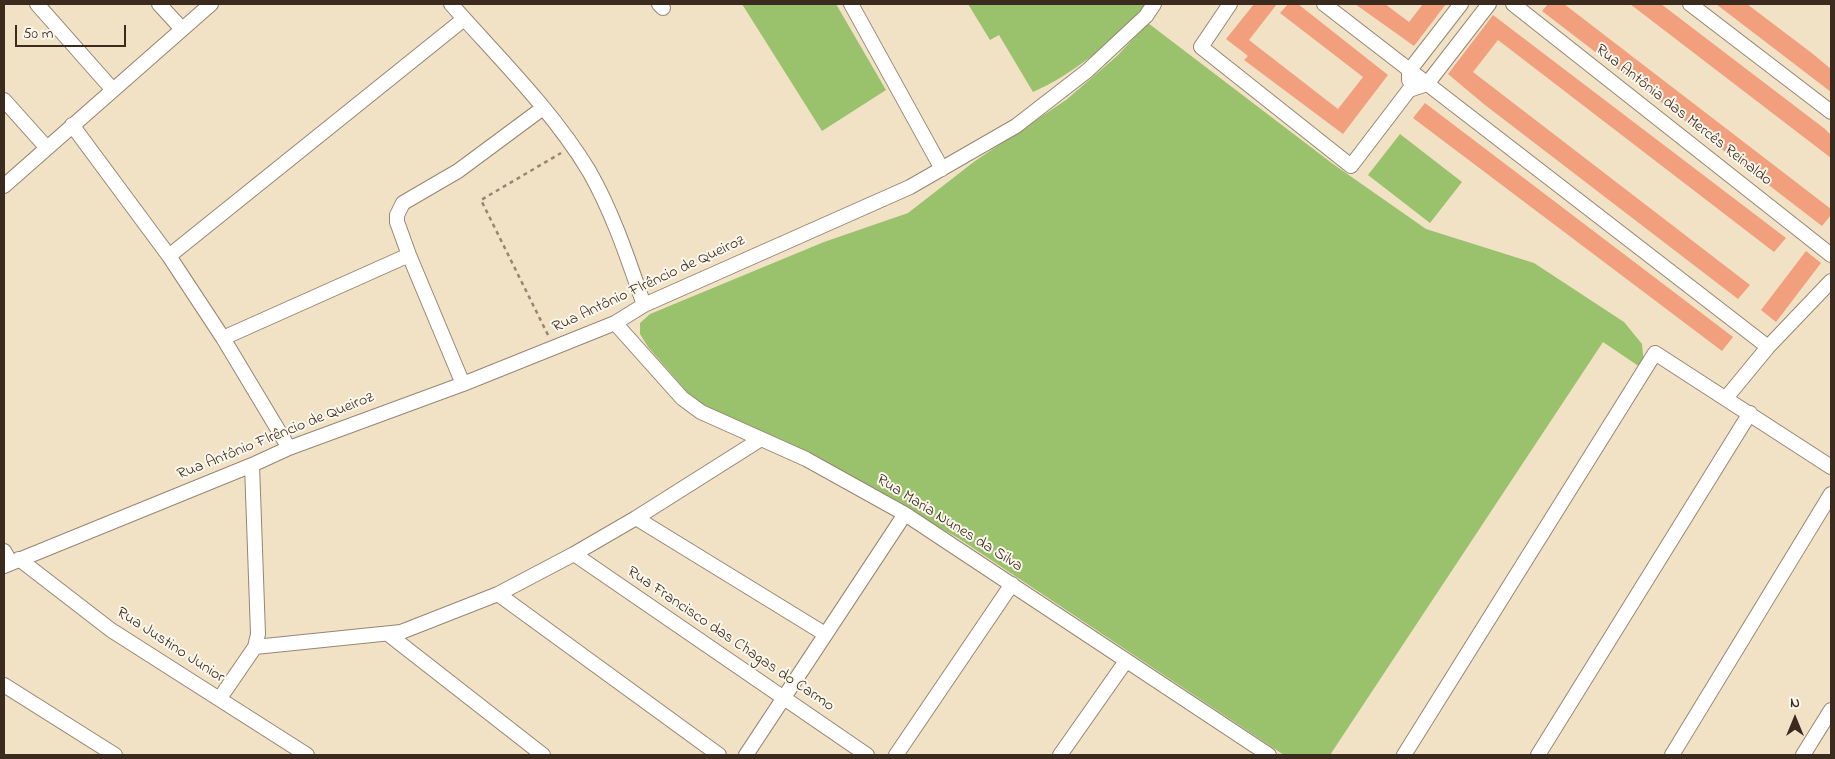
<!DOCTYPE html>
<meta charset="utf-8">
<style>
body{margin:0}
#map{position:relative;width:1835px;height:759px;overflow:hidden;background:#f1e2c5;font-family:"Indie Flower",sans-serif}
canvas{display:block}
.frame{position:absolute;inset:0;border:5px solid #3b2a1e;pointer-events:none}
.north{position:absolute;left:1770px;top:694px;width:50px;height:50px;-webkit-text-stroke:4px #fbf7ec;paint-order:stroke;rotate:0deg;font-size:14px;font-weight:700;line-height:20px;text-align:center;color:#3b2a1e}
.north::after{content:'';display:block;margin:auto;width:18px;height:22px;background:#3b2a1e;clip-path:polygon(50% 0,100% 100%,50% 72%,0 100%)}
.scale{position:absolute;left:15px;top:25px;width:111px;height:22px;box-sizing:border-box;border:2px solid #3b2a1e;border-top:0;padding-left:6px;font-size:15px;line-height:18px;white-space:nowrap;color:#3b2a1e;-webkit-text-stroke:4px #fbf7ec;paint-order:stroke}
</style>
<div id="map">
<canvas width="1835" height="759"></canvas>
<div class="frame"></div>
<div class="north">N</div>
<div class="scale">50 m</div>
</div>
<script>
const context = document.querySelector('canvas').getContext('2d');
context.lineJoin = 'round';
function fill(path, color) { context.fillStyle = color; context.fill(path, 'evenodd'); }
function strokePath(path, color, width, dash) { context.strokeStyle = color; context.lineWidth = width; context.lineCap = dash ? 'butt' : 'round'; context.setLineDash(dash || []); context.stroke(path); }
function write(font, color, halo, rows, align = 'center') {
  context.font = font + ' "Indie Flower",sans-serif'; context.lineWidth = 4; context.setLineDash([]); context.textBaseline = 'middle'; context.strokeStyle = halo; context.fillStyle = color; for (const [text, x, y, turn = 0] of rows) {
    context.save(); context.translate(x, y); context.rotate((+turn || 0) * Math.PI / 180); context.textAlign = isNaN(turn) ? turn : align; if (halo) context.strokeText(text, 0, 0); context.fillText(text, 0, 0); context.restore();
  }
}
fill(new Path2D(`
 M 742,4 L 836,4 L 886,90 L 822,131 Z
 M 968,4 L 1147,4 C 1124,34 1069,77 1033,92 L 999,35 L 990,40 Z
 M 1148,23 L 1333,164 L 1426,229 L 1534,263 L 1624,322 L 1642,344 L 1644,364 L 1640,367 L 1603,342 L 1330,755 L 1284,755 L 958,538 L 783,440 L 721,417 L 694,400 L 648,347 L 640,334 L 640,323 L 650,314 L 824,242 L 908,213 L 975,161 L 1066,100 L 1117,56 Z
 M 1400,134 L 1462,182 L 1430,223 L 1368,175 Z`), '#9ac16c');
fill(new Path2D(`
 M 1254,4 L 1277,4 L 1249,40 L 1338,109 L 1363,77 L 1280,13 L 1288,4 L 1298,4 L 1388,75 L 1343,134 L 1244,60 L 1248,56 L 1226,39 Z
 M 1355,4 L 1385,4 L 1409,22 L 1423,4 L 1446,4 L 1414,46 Z
 M 1548,4 L 1564,4 L 1831,209 L 1831,215 L 1822,226 L 1542,11 Z
 M 1630,4 L 1661,4 L 1825,129 L 1831,135 L 1831,158 Z
 M 1716,4 L 1747,4 L 1813,54 L 1831,69 L 1831,92 Z
 M 1493,15 L 1786,238 L 1774,252 L 1498,40 L 1473,72 L 1750,285 L 1738,299 L 1485,105 L 1448,74 Z
 M 1425,103 L 1733,337 L 1722,351 L 1413,118 Z
 M 1806,251 L 1821,263 L 1776,322 L 1761,310 Z`), '#f19f7c');
const street = new Path2D(`
 M 37,4 L 113,90
 M 159,4 L 182,29
 M 451,4 C 498,57 552,110 589,171 C 613,213 628,259 644,305
 M 659,4 L 663,8
 M 851,4 L 942,169
 M 1230,4 L 1201,47 L 1351,166 L 1409,90 L 1427,84 L 1489,4
 M 1324,4 L 1768,347
 M 1513,4 L 1831,255
 M 1690,4 L 1831,112
 M 1409,80 L 1409,71 L 1461,4
 M 4,100 L 47,148
 M 72,125 L 169,256 L 223,338 L 289,448
 M 4,186 L 211,4
 M 169,256 L 464,19
 M 615,323 L 682,398 L 701,412 L 806,459 L 905,514 L 1269,755
 M 223,338 L 409,255
 M 463,384 L 409,255 L 397,222 L 397,215 L 403,203 L 458,171 L 543,108
 M 1726,398 L 1768,347 L 1831,281
 M 636,518 L 825,634
 M 4,551 L 11,563
 M 574,554 L 867,755
 M 19,559 L 111,630 L 307,755
 M 4,566 L 252,465 L 289,448 L 463,384 L 615,323 L 644,305 L 910,187 L 1016,126 L 1087,71 L 1146,16 L 1154,4
 M 498,594 L 719,755
 M 388,634 L 543,755
 M 255,647 L 401,632 L 498,594 L 574,554 L 636,518 L 761,439
 M 4,685 L 115,755
 M 220,698 L 255,647 L 258,634 L 252,465
 M 746,755 L 905,514
 M 896,755 L 1012,584
 M 1060,755 L 1126,661
 M 1404,755 L 1655,353 L 1831,467
 M 1538,755 L 1750,413
 M 1672,755 L 1831,494
 M 1803,755 L 1831,710`);
strokePath(street, '#968672', 16);
strokePath(new Path2D(`
 M 548,335 L 481,200 L 561,153`), '#968672', 2.5, [4, 4]);
strokePath(street, '#fff', 14);
write('16px', '#3b2a1e', '#fbf7ec', [
 ["Rua Antônia das Mercês Reinaldo",1683,116,38],
 ["Rua Antônio Flrêncio de Queiroz",649,285,-25],
 ["Rua Antônio Flrêncio de Queiroz",276,437,-22],
 ["Rua Maria Nunes da Silva",949,524,32],
 ["Rua Francisco das Chagas do Carmo",730,640,34],
 ["Rua Justino Junior",170,646,33]
]);
</script>
